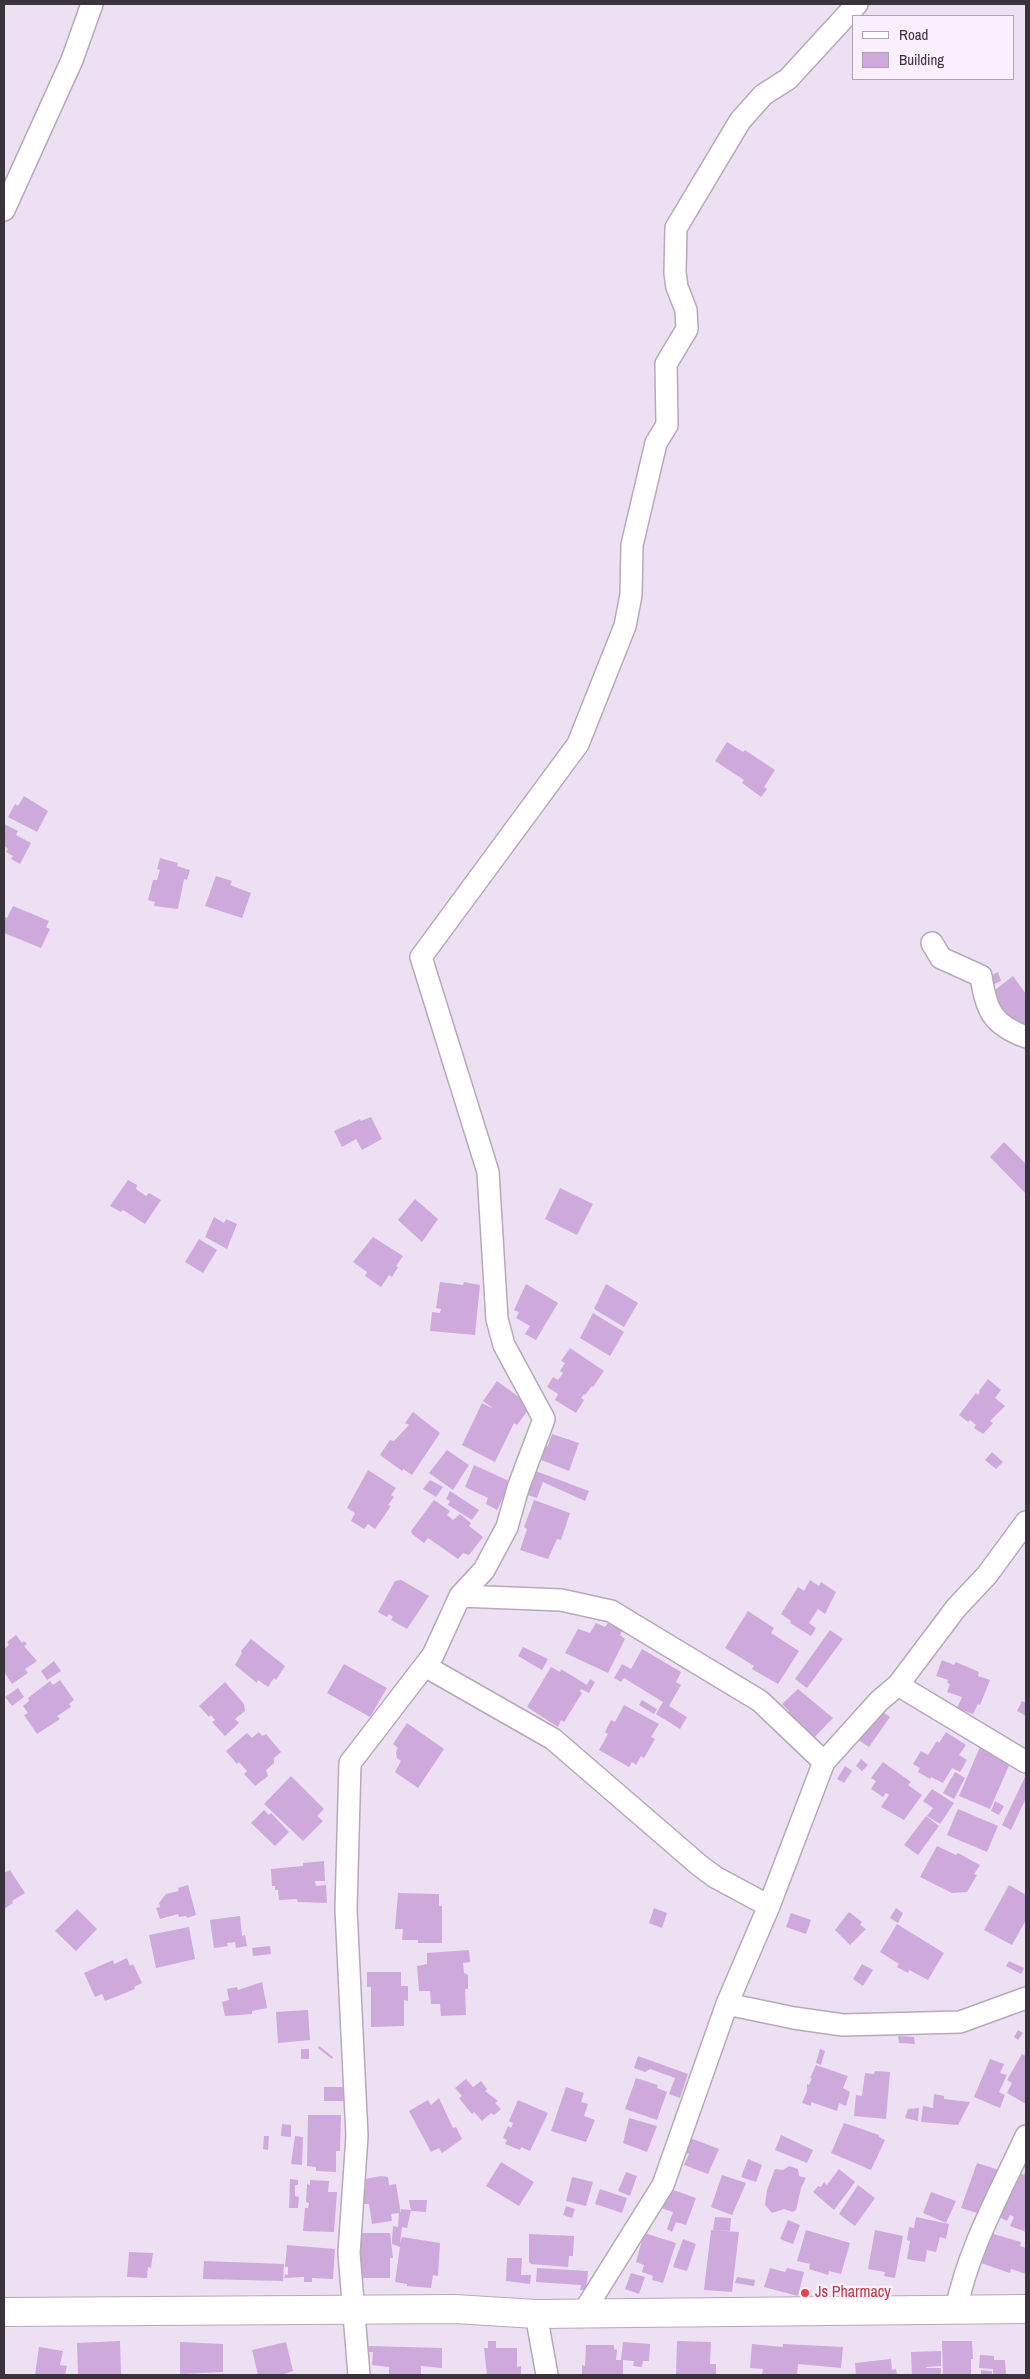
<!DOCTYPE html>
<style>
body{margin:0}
#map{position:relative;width:1030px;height:2379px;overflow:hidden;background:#eee0f3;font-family:"Archivo Narrow",sans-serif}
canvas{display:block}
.frame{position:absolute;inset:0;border:5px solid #39343b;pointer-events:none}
.legend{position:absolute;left:852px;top:15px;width:162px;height:65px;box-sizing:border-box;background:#faeffd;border:1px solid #ada4af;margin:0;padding:6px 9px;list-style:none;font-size:15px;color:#39343b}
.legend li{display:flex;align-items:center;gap:10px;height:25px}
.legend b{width:25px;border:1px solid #ada4af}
</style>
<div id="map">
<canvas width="1030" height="2379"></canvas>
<div class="frame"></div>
<ul class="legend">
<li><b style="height:6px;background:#fff"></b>Road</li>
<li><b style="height:14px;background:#cea9dc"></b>Building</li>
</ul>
</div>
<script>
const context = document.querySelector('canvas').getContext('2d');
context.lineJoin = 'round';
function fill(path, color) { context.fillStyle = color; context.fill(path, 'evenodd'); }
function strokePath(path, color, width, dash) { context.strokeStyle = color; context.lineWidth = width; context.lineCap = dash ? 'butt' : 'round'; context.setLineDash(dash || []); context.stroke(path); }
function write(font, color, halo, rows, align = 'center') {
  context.font = font + ' "Archivo Narrow",sans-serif'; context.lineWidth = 5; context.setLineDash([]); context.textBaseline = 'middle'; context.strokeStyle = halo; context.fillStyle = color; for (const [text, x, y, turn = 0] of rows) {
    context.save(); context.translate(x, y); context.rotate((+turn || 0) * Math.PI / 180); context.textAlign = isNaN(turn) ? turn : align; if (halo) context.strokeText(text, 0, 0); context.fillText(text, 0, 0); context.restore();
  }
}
fill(new Path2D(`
 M 727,742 L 743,752 L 745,750 L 775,770 L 764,787 L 767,789 L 761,797 L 742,783 L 744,780 L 715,761 Z
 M 24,796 L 48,811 L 37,832 L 8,817 L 15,804 L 18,806 Z
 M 4,824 L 18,831 L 16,835 L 31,843 L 20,864 L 11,859 L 13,856 L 6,852 L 8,849 L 4,846 Z
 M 160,858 L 178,863 L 177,866 L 190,870 L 187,880 L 184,879 L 178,909 L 154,906 L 155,902 L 148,900 L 153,880 L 157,880 L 160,870 L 157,869 Z
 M 216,876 L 232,881 L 230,885 L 251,893 L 242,918 L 205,906 Z
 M 13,906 L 49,921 L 46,927 L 50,929 L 41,948 L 4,933 L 4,916 L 7,918 Z
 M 998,972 L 1001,981 L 992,985 L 988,977 Z
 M 1013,976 L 1026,994 L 1026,1026 L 1022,1030 L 990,994 Z
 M 371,1117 L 382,1139 L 362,1150 L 356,1139 L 342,1147 L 334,1131 L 360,1119 L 361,1121 Z
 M 1004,1142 L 1026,1164 L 1026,1194 L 990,1157 Z
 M 128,1180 L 137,1185 L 136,1189 L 146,1196 L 149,1193 L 161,1200 L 145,1224 L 123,1210 L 121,1212 L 110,1206 Z
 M 560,1188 L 593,1204 L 577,1235 L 545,1219 Z
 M 415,1199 L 438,1219 L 422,1242 L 398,1220 Z
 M 214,1217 L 224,1223 L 226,1219 L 237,1224 L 227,1249 L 205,1237 Z
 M 373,1237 L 403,1256 L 396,1266 L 398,1267 L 392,1277 L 389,1275 L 381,1287 L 365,1276 L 367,1272 L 353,1262 Z
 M 199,1239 L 217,1250 L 203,1273 L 185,1262 Z
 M 440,1282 L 463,1285 L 464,1282 L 480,1285 L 475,1335 L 430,1331 L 432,1312 L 440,1313 L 441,1309 L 436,1308 Z
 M 526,1284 L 558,1303 L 536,1340 L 525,1334 L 530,1326 L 516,1318 L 519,1312 L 514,1310 Z
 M 606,1284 L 638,1303 L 624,1327 L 594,1309 Z
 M 593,1313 L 624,1332 L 610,1356 L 580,1338 Z
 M 570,1348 L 604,1371 L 593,1387 L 592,1386 L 585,1395 L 584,1394 L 581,1398 L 584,1400 L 576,1413 L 555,1400 L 558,1394 L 547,1387 L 553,1377 L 558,1380 L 563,1373 L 560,1371 L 565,1363 L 561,1361 Z
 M 988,1379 L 1001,1390 L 995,1398 L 1005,1406 L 990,1421 L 993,1423 L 983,1434 L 974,1428 L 976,1425 L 970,1420 L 968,1422 L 959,1415 L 976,1393 L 978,1395 L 980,1392 L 979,1391 Z
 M 497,1381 L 531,1406 L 517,1425 L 514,1423 L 495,1462 L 462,1445 L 482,1403 L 494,1409 L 483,1401 Z
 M 413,1412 L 440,1433 L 412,1475 L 403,1469 L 402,1471 L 380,1455 L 390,1440 L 394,1441 L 409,1425 L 405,1423 Z
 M 552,1434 L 579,1443 L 569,1471 L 539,1459 L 544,1445 L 548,1446 Z
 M 447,1450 L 469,1465 L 453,1490 L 429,1473 Z
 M 992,1452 L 1003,1462 L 996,1469 L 985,1460 Z
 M 474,1465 L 511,1482 L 497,1510 L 486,1504 L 488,1498 L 465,1487 Z
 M 368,1470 L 396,1488 L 391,1495 L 394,1497 L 388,1505 L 391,1506 L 375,1529 L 368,1524 L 364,1529 L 351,1521 L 355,1513 L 347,1508 Z
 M 533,1470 L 589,1491 L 585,1501 L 543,1482 L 537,1498 L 524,1494 Z
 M 430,1480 L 443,1487 L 436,1497 L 423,1489 Z
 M 450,1491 L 479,1510 L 472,1520 L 448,1505 L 450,1501 L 446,1499 Z
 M 434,1500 L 450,1511 L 447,1515 L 453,1520 L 460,1514 L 471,1523 L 469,1526 L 483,1537 L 469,1555 L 463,1553 L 458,1559 L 428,1538 L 424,1543 L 412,1534 L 411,1531 Z
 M 534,1500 L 570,1513 L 561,1540 L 557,1539 L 548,1559 L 520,1550 L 527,1529 L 524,1527 Z
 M 401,1580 L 429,1596 L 407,1629 L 391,1620 L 393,1617 L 389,1614 L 387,1617 L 378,1612 L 395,1581 Z
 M 810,1580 L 819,1586 L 821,1582 L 836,1592 L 825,1614 L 818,1609 L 809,1623 L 816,1628 L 811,1636 L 790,1623 L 791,1621 L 781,1614 L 798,1587 L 804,1591 Z
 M 748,1611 L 774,1628 L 771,1633 L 799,1651 L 778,1684 L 752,1669 L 754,1666 L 725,1648 Z
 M 596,1623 L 605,1627 L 608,1623 L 622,1631 L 620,1635 L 625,1639 L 608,1673 L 565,1653 L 578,1629 L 590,1633 Z
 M 830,1630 L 843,1639 L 807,1688 L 795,1679 Z
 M 16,1635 L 22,1643 L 24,1641 L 27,1644 L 24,1646 L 37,1661 L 25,1669 L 28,1673 L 12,1684 L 4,1672 L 4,1649 L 9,1645 L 7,1642 Z
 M 251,1639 L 285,1666 L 276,1680 L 274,1678 L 268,1687 L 258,1680 L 257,1683 L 235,1665 L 242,1653 L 241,1651 Z
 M 523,1647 L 548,1659 L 542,1670 L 518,1656 Z
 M 642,1649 L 681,1672 L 676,1682 L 681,1685 L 669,1706 L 687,1717 L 680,1729 L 656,1714 L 663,1702 L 624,1678 L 621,1682 L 614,1678 L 622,1664 L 631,1669 Z
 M 942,1660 L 954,1665 L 956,1662 L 979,1672 L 978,1676 L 990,1680 L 980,1705 L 978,1704 L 973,1714 L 957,1708 L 962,1697 L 947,1692 L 950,1684 L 947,1683 L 948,1680 L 936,1676 Z
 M 54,1661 L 61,1671 L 47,1680 L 41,1671 Z
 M 344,1664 L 387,1688 L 370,1717 L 327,1693 Z
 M 551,1667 L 560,1672 L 561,1669 L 587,1685 L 590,1679 L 595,1682 L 589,1693 L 581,1689 L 580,1691 L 582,1693 L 564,1722 L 561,1720 L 558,1727 L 527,1707 Z
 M 60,1680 L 74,1700 L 69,1704 L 71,1707 L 57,1716 L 60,1719 L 37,1734 L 24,1715 L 28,1713 L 23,1706 L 29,1701 L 28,1698 L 50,1681 L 53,1685 Z
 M 225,1682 L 244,1704 L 245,1711 L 235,1719 L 239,1723 L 225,1736 L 212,1722 L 215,1720 L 211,1715 L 209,1717 L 199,1706 Z
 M 18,1688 L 24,1697 L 12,1706 L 5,1697 Z
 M 798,1689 L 833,1718 L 810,1742 L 786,1715 L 789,1711 L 782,1704 Z
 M 642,1700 L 657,1709 L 654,1714 L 639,1705 Z
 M 1022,1701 L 1026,1703 L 1026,1716 L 1017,1711 Z
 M 624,1705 L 659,1724 L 651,1737 L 655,1739 L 644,1758 L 641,1756 L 636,1765 L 632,1762 L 629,1767 L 599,1750 L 608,1734 L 605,1732 L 611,1720 L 615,1722 Z
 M 879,1709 L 890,1717 L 869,1747 L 857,1739 Z
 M 407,1723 L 444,1749 L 418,1788 L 395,1772 L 401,1761 L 397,1758 L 396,1752 L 398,1748 L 393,1744 Z
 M 259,1732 L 262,1736 L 266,1734 L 281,1752 L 274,1758 L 274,1763 L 266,1770 L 268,1776 L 255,1786 L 244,1774 L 247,1771 L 239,1762 L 237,1764 L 226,1751 L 247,1733 L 252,1738 Z
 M 946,1732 L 966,1745 L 959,1755 L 967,1760 L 960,1772 L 952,1768 L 943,1783 L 931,1777 L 930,1779 L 918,1772 L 920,1768 L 913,1764 L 921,1751 L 928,1755 L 937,1741 L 939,1743 Z
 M 980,1747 L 1011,1761 L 990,1809 L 959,1796 Z
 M 861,1759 L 868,1765 L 862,1771 L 856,1766 Z
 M 883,1762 L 911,1782 L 908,1785 L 922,1795 L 904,1820 L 881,1807 L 889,1795 L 886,1793 L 883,1797 L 871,1789 L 876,1781 L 871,1778 Z
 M 845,1766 L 852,1771 L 844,1783 L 837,1779 Z
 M 955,1772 L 965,1778 L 954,1799 L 943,1793 Z
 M 291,1776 L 324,1809 L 317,1816 L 323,1821 L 303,1841 L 264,1804 Z
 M 1025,1777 L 1026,1798 L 1011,1830 L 1002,1825 Z
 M 932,1789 L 954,1803 L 940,1824 L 927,1816 L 933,1808 L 923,1801 Z
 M 995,1801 L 1004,1806 L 999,1815 L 991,1811 Z
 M 958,1809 L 998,1826 L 987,1852 L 947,1835 Z
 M 264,1810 L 269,1815 L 271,1813 L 289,1832 L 275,1846 L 251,1823 Z
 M 926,1816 L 939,1826 L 918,1855 L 904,1845 Z
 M 937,1846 L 956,1855 L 958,1853 L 980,1865 L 974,1874 L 977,1875 L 967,1892 L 952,1893 L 920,1877 Z
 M 324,1861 L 325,1881 L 315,1881 L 316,1886 L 326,1885 L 327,1903 L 298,1902 L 297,1899 L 279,1900 L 278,1890 L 275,1890 L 275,1886 L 272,1886 L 271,1869 L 303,1866 L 303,1863 Z
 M 10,1870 L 25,1893 L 12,1901 L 13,1903 L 4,1909 L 4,1873 Z
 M 188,1885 L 196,1915 L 187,1918 L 186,1916 L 179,1917 L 178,1914 L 160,1919 L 156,1908 L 160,1907 L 159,1903 L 166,1894 L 179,1891 L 178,1888 Z
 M 1009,1885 L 1026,1895 L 1026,1920 L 1012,1945 L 984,1930 Z
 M 398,1893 L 439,1894 L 439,1906 L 442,1906 L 442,1943 L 418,1943 L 418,1940 L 402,1940 L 403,1929 L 395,1929 Z
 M 654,1908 L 667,1913 L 662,1928 L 649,1923 Z
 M 896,1908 L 903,1913 L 898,1923 L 890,1918 Z
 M 77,1909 L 97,1929 L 76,1951 L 55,1931 Z
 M 849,1912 L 862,1922 L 860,1925 L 866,1929 L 850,1945 L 835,1930 Z
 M 791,1913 L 811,1920 L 806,1934 L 786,1927 Z
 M 240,1916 L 242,1936 L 245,1935 L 247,1946 L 236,1948 L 235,1942 L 227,1943 L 228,1946 L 214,1948 L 210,1920 Z
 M 897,1924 L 944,1953 L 928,1980 L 909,1970 L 908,1973 L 897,1967 L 899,1964 L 880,1952 Z
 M 189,1927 L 195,1959 L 156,1968 L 149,1935 Z
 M 270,1946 L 271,1954 L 253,1956 L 252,1948 Z
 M 469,1950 L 470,1962 L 463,1963 L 464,1973 L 468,1975 L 468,1989 L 465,1989 L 466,2015 L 441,2016 L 440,2004 L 431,2004 L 430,1991 L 419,1991 L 417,1966 L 427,1964 L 427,1953 Z
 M 127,1958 L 130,1966 L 133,1964 L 142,1983 L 134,1987 L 135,1989 L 105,2001 L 102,1994 L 95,1997 L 84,1973 L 113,1960 L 114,1964 Z
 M 1009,1961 L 1024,1968 L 1021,1974 L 1006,1966 Z
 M 862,1964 L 873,1970 L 863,1986 L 853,1979 Z
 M 367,1972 L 401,1972 L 401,1986 L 408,1986 L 408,2001 L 404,2000 L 404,2026 L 371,2027 L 371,1987 L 367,1987 Z
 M 262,1982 L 267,2008 L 252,2011 L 252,2014 L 225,2016 L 222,2002 L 229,2000 L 227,1989 L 237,1987 L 238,1990 Z
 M 308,2010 L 310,2040 L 278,2043 L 276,2012 Z
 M 1018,2030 L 1023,2033 L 1018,2040 L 1014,2037 Z
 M 898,2036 L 914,2037 L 915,2044 L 899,2043 Z
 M 319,2046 L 333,2057 L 332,2059 L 318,2048 Z
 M 301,2049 L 309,2049 L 309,2059 L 301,2059 Z
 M 820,2049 L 825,2051 L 821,2065 L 816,2063 Z
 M 1022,2054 L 1026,2056 L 1026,2104 L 1007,2093 L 1012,2083 L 1007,2080 Z
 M 638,2056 L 688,2074 L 680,2098 L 669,2094 L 675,2078 L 650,2069 L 645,2072 L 634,2068 Z
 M 990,2059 L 1004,2064 L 1000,2073 L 1007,2075 L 999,2092 L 1005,2095 L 1000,2108 L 974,2097 Z
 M 816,2065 L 848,2076 L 843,2088 L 850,2092 L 846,2106 L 839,2103 L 837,2111 L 811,2102 L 811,2106 L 802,2103 L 807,2091 L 807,2084 L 809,2085 L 812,2078 L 810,2078 Z
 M 875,2071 L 890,2072 L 886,2119 L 854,2116 L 856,2095 L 862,2096 L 865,2073 L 874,2074 Z
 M 636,2078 L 658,2085 L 657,2088 L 667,2092 L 657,2120 L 625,2109 Z
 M 466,2079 L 473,2087 L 481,2081 L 487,2089 L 485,2091 L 498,2101 L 495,2103 L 501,2109 L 494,2115 L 491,2113 L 482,2121 L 474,2112 L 472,2114 L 459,2098 L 462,2096 L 455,2088 Z
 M 324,2087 L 349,2087 L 349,2101 L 324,2101 Z
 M 566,2087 L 584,2093 L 581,2102 L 588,2104 L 584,2116 L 595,2120 L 586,2142 L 551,2131 Z
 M 934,2094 L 944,2096 L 944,2099 L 970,2102 L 958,2125 L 921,2122 L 923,2106 L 933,2108 Z
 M 439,2098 L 453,2128 L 456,2127 L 462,2139 L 442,2153 L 439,2148 L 431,2152 L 409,2111 L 428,2100 L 431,2105 Z
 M 518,2100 L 548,2113 L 530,2151 L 521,2147 L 520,2150 L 505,2144 L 507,2140 L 503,2138 L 508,2126 L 511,2128 L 513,2123 L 509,2121 Z
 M 919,2108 L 918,2121 L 905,2118 L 908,2109 Z
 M 308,2115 L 341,2115 L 340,2151 L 336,2151 L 336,2172 L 316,2171 L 316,2167 L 307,2166 Z
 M 629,2118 L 657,2126 L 647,2152 L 623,2143 Z
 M 844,2123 L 879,2135 L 879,2137 L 885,2140 L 871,2170 L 831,2153 Z
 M 282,2124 L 291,2125 L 291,2137 L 281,2136 Z
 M 781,2135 L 813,2150 L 807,2163 L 775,2150 Z
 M 264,2136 L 269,2136 L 268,2150 L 263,2149 Z
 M 295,2136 L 303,2137 L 302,2165 L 291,2164 Z
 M 690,2138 L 719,2149 L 708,2174 L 684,2165 L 689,2154 L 684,2152 Z
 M 748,2159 L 762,2165 L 756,2182 L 741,2177 Z
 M 501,2162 L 534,2182 L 519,2206 L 486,2186 Z
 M 977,2163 L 1002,2171 L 987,2216 L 961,2208 Z
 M 789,2166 L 798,2169 L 799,2176 L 806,2178 L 801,2188 L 796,2210 L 793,2212 L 784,2209 L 772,2213 L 765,2205 L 767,2190 L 775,2169 L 783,2170 Z
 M 839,2169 L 855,2182 L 834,2210 L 813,2192 L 818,2186 L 821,2187 L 824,2182 L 827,2185 Z
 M 1026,2170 L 1026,2232 L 1010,2226 L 1014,2217 L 1010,2215 L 1007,2221 L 999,2217 L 1018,2172 L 1024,2175 Z
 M 626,2172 L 637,2176 L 630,2196 L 618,2191 Z
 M 722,2175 L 746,2183 L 732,2215 L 711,2207 Z
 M 381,2176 L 388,2177 L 389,2185 L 396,2184 L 401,2214 L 401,2209 L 411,2210 L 407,2228 L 402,2227 L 400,2243 L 402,2237 L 440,2243 L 438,2276 L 433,2275 L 431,2288 L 407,2286 L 407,2284 L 395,2282 L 400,2247 L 392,2244 L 392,2239 L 393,2226 L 398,2227 L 399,2213 L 391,2214 L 392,2221 L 372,2224 L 369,2204 L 364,2204 L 362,2189 L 366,2189 L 365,2179 Z
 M 572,2177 L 593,2182 L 586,2206 L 566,2201 Z
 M 290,2179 L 298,2180 L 298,2185 L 295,2185 L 295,2196 L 299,2197 L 298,2208 L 289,2208 Z
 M 310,2180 L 329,2181 L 328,2192 L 337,2192 L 334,2232 L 303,2231 L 305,2208 L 308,2208 L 309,2203 L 306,2202 L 307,2184 L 310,2185 Z
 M 858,2185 L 875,2198 L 855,2226 L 839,2214 Z
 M 668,2188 L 696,2198 L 686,2225 L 676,2222 L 672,2232 L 667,2229 L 673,2212 L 661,2208 Z
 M 600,2189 L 627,2198 L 622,2213 L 595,2204 Z
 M 931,2192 L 956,2201 L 946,2223 L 923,2213 Z
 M 409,2200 L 427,2200 L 426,2212 L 411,2211 Z
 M 566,2206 L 575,2209 L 572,2218 L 563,2215 Z
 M 715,2217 L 731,2218 L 730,2231 L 713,2230 Z
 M 916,2217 L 949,2224 L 946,2239 L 940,2237 L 936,2252 L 927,2250 L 925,2262 L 907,2259 L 910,2241 L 907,2240 L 909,2227 L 914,2228 Z
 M 788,2220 L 800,2225 L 793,2244 L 780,2239 Z
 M 711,2230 L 739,2232 L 732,2292 L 704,2290 Z
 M 806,2230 L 850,2243 L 841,2274 L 829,2271 L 828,2275 L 809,2269 L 810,2264 L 797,2261 Z
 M 875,2230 L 903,2236 L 895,2278 L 884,2276 L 885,2272 L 868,2269 Z
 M 355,2233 L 390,2233 L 393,2258 L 390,2258 L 390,2278 L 356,2278 Z
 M 644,2233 L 676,2243 L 663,2283 L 652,2280 L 653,2276 L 642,2272 L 644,2265 L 636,2262 Z
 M 990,2233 L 1021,2242 L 1020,2246 L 1026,2248 L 1026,2274 L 1011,2269 L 1010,2273 L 981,2263 Z
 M 529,2234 L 574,2236 L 573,2256 L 569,2256 L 568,2267 L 531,2264 L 529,2262 Z
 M 683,2239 L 696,2244 L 687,2271 L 673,2267 Z
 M 287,2245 L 335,2249 L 333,2279 L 312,2278 L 312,2282 L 304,2282 L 304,2277 L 284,2278 L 285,2274 L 288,2275 L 288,2267 L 285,2267 Z
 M 129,2252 L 153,2253 L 151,2268 L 148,2267 L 147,2278 L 127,2277 Z
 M 507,2258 L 522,2258 L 521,2275 L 531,2275 L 530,2284 L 506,2281 Z
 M 204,2261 L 284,2264 L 283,2281 L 203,2279 Z
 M 537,2268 L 588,2271 L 586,2290 L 580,2290 L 581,2285 L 536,2282 Z
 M 770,2268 L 785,2272 L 787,2268 L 804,2272 L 798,2296 L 764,2287 Z
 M 631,2273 L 645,2277 L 639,2294 L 625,2289 Z
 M 737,2277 L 755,2280 L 754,2286 L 735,2283 Z
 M 120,2341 L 121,2375 L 78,2375 L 77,2343 Z
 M 488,2341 L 496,2341 L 496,2348 L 517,2348 L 517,2367 L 521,2366 L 521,2375 L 487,2375 L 484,2348 L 488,2348 Z
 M 677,2341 L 711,2342 L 710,2364 L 716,2364 L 716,2375 L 676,2375 Z
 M 942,2341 L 972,2341 L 973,2359 L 971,2359 L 971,2375 L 943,2375 Z
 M 180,2342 L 223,2344 L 223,2372 L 180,2374 Z
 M 286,2342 L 293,2371 L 281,2375 L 258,2375 L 252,2350 Z
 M 623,2342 L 650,2344 L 649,2361 L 643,2361 L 642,2367 L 633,2366 L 634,2361 L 623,2360 L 623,2375 L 582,2375 L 582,2365 L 585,2366 L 586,2345 L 614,2345 L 614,2349 L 617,2350 L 616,2360 L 621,2360 Z
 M 752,2344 L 783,2347 L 783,2344 L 843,2347 L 841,2368 L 798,2364 L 797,2375 L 762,2375 L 763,2369 L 750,2368 Z
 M 369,2346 L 442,2348 L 442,2368 L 421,2366 L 421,2375 L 389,2375 L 389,2367 L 372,2365 L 373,2352 L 368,2352 Z
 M 39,2347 L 63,2351 L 60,2365 L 67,2366 L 65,2375 L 35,2375 Z
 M 941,2351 L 941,2366 L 926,2367 L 926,2368 L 941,2368 L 941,2375 L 912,2375 L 911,2352 Z
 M 980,2355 L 994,2356 L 994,2360 L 1005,2360 L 1006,2374 L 993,2375 L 993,2369 L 979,2368 Z
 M 891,2359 L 892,2370 L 896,2369 L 897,2375 L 856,2375 L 855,2363 Z
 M 981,2370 L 992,2371 L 992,2375 L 981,2375 Z`), '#cea9dc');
const minor = new Path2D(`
 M 4,210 L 72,60 L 92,4
 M 932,943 L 941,958 L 981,976 C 986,1011 993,1025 1026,1037
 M 460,1596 L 561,1600 L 611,1611 L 760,1701 L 824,1762
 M 425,1666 L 553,1739 L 699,1865 L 715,1877 L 769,1906
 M 898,1685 L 1026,1762
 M 727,2004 L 794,2018 L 843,2025 L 960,2022 L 1026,1998
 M 956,2310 C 968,2249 1001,2191 1026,2136
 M 583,2313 L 663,2185 L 727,2004 L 769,1906 L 824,1762 L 879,1701 L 898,1685 L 956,1608 L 987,1575 L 1026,1522
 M 536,2314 L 547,2375
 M 359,2375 L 349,2253 L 357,2136 L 346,1909 L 350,1763 L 433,1655 L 460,1596 L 484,1570 L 507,1527 L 518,1488 L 544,1419 L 504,1345 L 497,1319 L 488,1172 L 421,957 L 578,744 L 625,626 L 631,595 L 632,545 L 656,443 L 667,425 L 666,364 L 687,329 L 686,310 L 677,287 L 675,273 L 676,228 L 740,121 L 763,95 L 788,79 L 857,4`);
const secondary = new Path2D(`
 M 4,2312 L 455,2309 L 536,2314 L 1026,2309`);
strokePath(minor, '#b6a9ba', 24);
strokePath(secondary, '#b6a9ba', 30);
strokePath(minor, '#fff', 21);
strokePath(secondary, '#fff', 28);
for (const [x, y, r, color] of [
 [805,2293,5,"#e0444e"]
]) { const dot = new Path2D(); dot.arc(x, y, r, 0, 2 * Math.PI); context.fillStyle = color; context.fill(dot); strokePath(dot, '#faeffd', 2); }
write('16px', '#be3a42', '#faeffd', [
 ["Js Pharmacy",815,2293]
], 'left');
</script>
